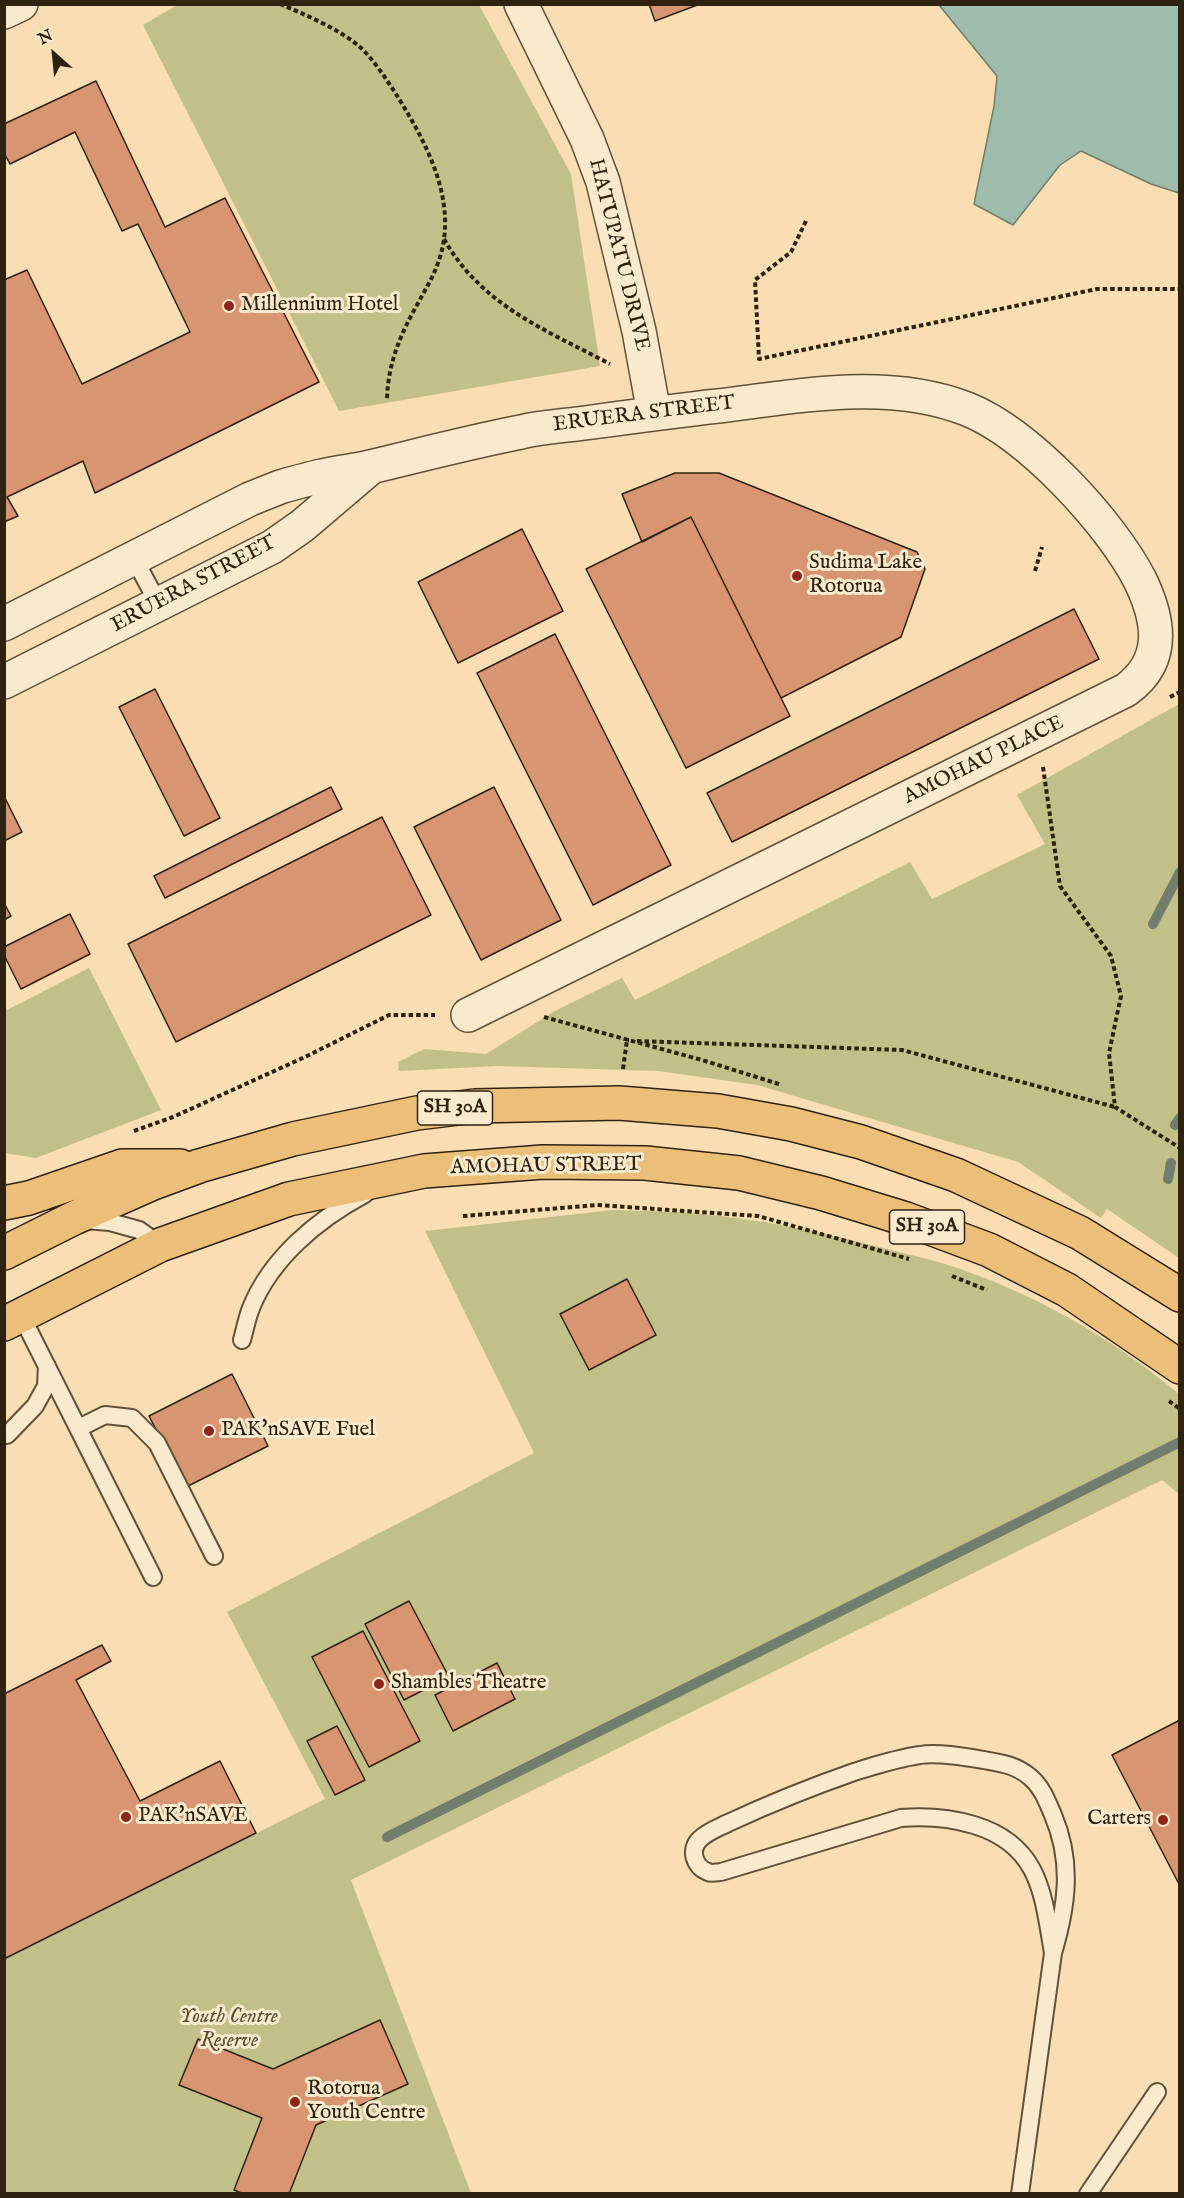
<!DOCTYPE html>
<style>
body{margin:0}
#map{position:relative;width:1184px;height:2198px;overflow:hidden;background:#f8deb2;font-family:"IM FELL English",serif}
canvas{display:block}
.frame{position:absolute;inset:0;border:6px solid #2f2211;pointer-events:none}
.north{position:absolute;left:24px;top:24px;width:60px;height:60px;-webkit-text-stroke:4px #faeacd;paint-order:stroke;rotate:333deg;font-size:16px;font-weight:700;line-height:24px;text-align:center;color:#2f2211}
.north::after{content:'';display:block;margin:auto;width:21px;height:27px;background:#2f2211;clip-path:polygon(50% 0,100% 100%,50% 72%,0 100%)}
</style>
<div id="map">
<canvas width="1184" height="2198"></canvas>
<div class="frame"></div>
<div class="north">N</div>
</div>
<script>
const context = document.querySelector('canvas').getContext('2d');
context.lineJoin = 'round';
function fill(path, color) { context.fillStyle = color; context.fill(path, 'evenodd'); }
function strokePath(path, color, width, dash) { context.strokeStyle = color; context.lineWidth = width; context.lineCap = dash ? 'butt' : 'round'; context.setLineDash(dash || []); context.stroke(path); }
function write(font, color, halo, rows, align = 'center') {
  context.font = font + ' "IM FELL English",serif'; context.lineWidth = 6; context.setLineDash([]); context.textBaseline = 'middle'; context.strokeStyle = halo; context.fillStyle = color; for (const [text, x, y, turn = 0] of rows) {
    context.save(); context.translate(x, y); context.rotate((+turn || 0) * Math.PI / 180); context.textAlign = isNaN(turn) ? turn : align; if (halo) context.strokeText(text, 0, 0); context.fillText(text, 0, 0); context.restore();
  }
}
fill(new Path2D(`
 M 179,4 L 479,5 L 571,174 L 600,366 L 339,411 L 143,25 Z
 M 1179,704 L 1179,1258 L 1107,1209 L 1101,1218 L 1018,1162 L 757,1085 L 658,1071 L 497,1066 L 399,1071 L 398,1062 L 424,1049 L 486,1054 L 555,1011 L 622,978 L 635,1000 L 910,862 L 932,899 L 1045,844 L 1017,795 Z
 M 89,968 L 161,1110 L 36,1158 L 5,1153 L 5,1011 Z
 M 613,1210 C 642,1211 671,1211 700,1214 C 758,1219 818,1231 875,1246 C 898,1252 922,1257 945,1264 C 1031,1291 1111,1337 1179,1394 L 1179,1494 L 1162,1480 L 351,1880 L 471,2193 L 5,2194 L 5,1959 L 325,1799 L 227,1612 L 534,1453 L 425,1231 Z`), '#c2c089');
const water = new Path2D(`
 M 939,5 L 1179,5 L 1179,193 L 1151,184 L 1081,151 L 1060,165 L 1013,225 L 974,204 L 994,106 L 997,76 Z`);
fill(water, '#9dbcab');
strokePath(water, '#717e6d', 1.5);
strokePath(new Path2D(`
 M 1153,924 L 1180,872
 M 1175,1125 L 1180,1118
 M 1168,1179 L 1171,1163
 M 387,1837 L 1180,1442`), '#717e6d', 10);
const building = new Path2D(`
 M 649,4 L 700,4 L 655,21 Z
 M 96,81 L 165,227 L 225,198 L 319,382 L 95,493 L 83,461 L 7,497 L 18,516 L 4,522 L 4,280 L 27,270 L 82,384 L 190,332 L 138,224 L 122,231 L 75,132 L 10,164 L 4,153 L 4,124 Z
 M 675,473 L 719,473 L 917,552 L 925,569 L 901,637 L 781,698 L 691,517 L 642,542 L 622,494 Z
 M 691,517 L 790,716 L 686,768 L 586,569 Z
 M 522,529 L 563,611 L 458,663 L 418,582 Z
 M 1074,609 L 1099,659 L 732,842 L 707,793 Z
 M 555,634 L 671,865 L 593,905 L 477,673 Z
 M 155,689 L 220,818 L 184,836 L 119,707 Z
 M 331,787 L 342,809 L 165,898 L 154,876 Z
 M 494,787 L 561,920 L 481,960 L 414,827 Z
 M 4,796 L 22,832 L 4,841 Z
 M 382,817 L 431,915 L 176,1042 L 128,944 Z
 M 4,903 L 11,916 L 4,920 Z
 M 70,914 L 90,954 L 21,989 L 4,955 L 4,947 Z
 M 627,1279 L 656,1335 L 589,1370 L 560,1314 Z
 M 232,1374 L 268,1446 L 186,1487 L 149,1416 Z
 M 409,1601 L 449,1677 L 404,1700 L 365,1624 Z
 M 363,1631 L 420,1741 L 369,1767 L 312,1657 Z
 M 102,1645 L 111,1661 L 76,1680 L 140,1801 L 220,1761 L 256,1833 L 4,1959 L 4,1694 Z
 M 497,1663 L 515,1699 L 453,1731 L 435,1695 Z
 M 1180,1720 L 1180,1886 L 1112,1755 Z
 M 337,1726 L 365,1780 L 335,1795 L 307,1741 Z
 M 380,2020 L 408,2084 L 316,2125 L 289,2194 L 244,2194 L 234,2190 L 262,2118 L 179,2085 L 198,2039 L 273,2069 Z`);
fill(building, '#d89571');
strokePath(building, '#2f2211', 1.5);
const service = new Path2D(`
 M 134,558 L 159,605
 M 84,1220 L 110,1222 L 139,1230 L 160,1245
 M 21,1315 L 153,1577
 M 242,1340 C 245,1329 247,1318 251,1308 C 271,1258 318,1219 365,1194
 M 79,1428 L 105,1415 L 132,1418 L 157,1443 L 214,1556
 M 7,1435 L 35,1406 L 46,1386 L 47,1366
 M 1020,2194 L 1053,1953 C 1067,1906 1073,1862 1053,1815 C 1047,1801 1042,1787 1030,1777 C 1016,1765 1001,1763 984,1760 C 966,1757 938,1752 920,1755 C 898,1758 876,1765 854,1772 C 811,1787 769,1804 728,1823 C 718,1828 707,1832 700,1839 C 689,1849 694,1867 708,1872 C 712,1874 717,1872 721,1872 L 901,1818 C 925,1816 951,1818 974,1825 C 1040,1845 1043,1894 1053,1953
 M 1088,2194 L 1157,2092`);
const minor = new Path2D(`
 M 521,4 L 587,139 L 603,182 L 639,331 L 654,413
 M 4,12 L 21,4
 M 4,624 L 250,499 L 280,487 C 294,483 308,479 322,476 C 338,472 354,471 370,467 C 420,455 470,442 521,432 C 542,427 563,426 585,423 C 629,417 673,411 718,406 C 800,396 888,378 967,409 C 1029,434 1110,522 1140,580 C 1160,621 1166,661 1126,690 L 468,1015
 M 4,682 L 272,547 L 302,526 L 369,469`);
const primary = new Path2D(`
 M 4,1203 L 29,1198 L 122,1166 L 180,1166
 M 4,1253 L 74,1218 L 153,1183 L 199,1166 L 293,1139 L 417,1113 L 475,1106 L 619,1103 L 718,1111 L 791,1124 L 861,1142 L 956,1175 L 1080,1233 L 1180,1295
 M 4,1324 L 160,1245 L 289,1199 L 424,1171 L 543,1162 L 645,1163 L 739,1173 L 821,1193 L 906,1219 L 989,1250 L 1067,1290 L 1180,1367`);
strokePath(service, '#615139', 20);
strokePath(minor, '#615139', 36);
strokePath(primary, '#2f2211', 36);
strokePath(new Path2D(`
 M 280,4 C 304,14 341,30 360,47 C 374,60 386,79 396,94 C 426,142 459,202 439,260 C 434,276 425,290 417,305 C 400,335 388,364 387,399
 M 806,221 L 791,252 L 755,280 L 759,359 L 1097,289 L 1180,289
 M 444,239 C 482,306 546,330 610,364
 M 1035,571 L 1042,547
 M 1170,697 L 1180,692
 M 1043,767 L 1060,886 L 1111,956 L 1121,996 L 1109,1053 L 1115,1107 L 1180,1148
 M 544,1017 L 702,1060 L 782,1085
 M 637,1041 L 902,1050 L 1115,1107
 M 623,1069 L 627,1040 L 629,1040
 M 134,1131 L 173,1117 L 305,1057 L 389,1015 L 435,1015
 M 463,1216 L 597,1205 L 758,1216 L 909,1259
 M 952,1276 L 987,1290
 M 1169,1401 L 1180,1409`), '#2f2211', 4, [4.5, 3]);
strokePath(service, '#faeacd', 16);
strokePath(minor, '#faeacd', 33);
strokePath(primary, '#ecbf79', 33);
for (const [x, y, r, color] of [
 [229,306,6,"#8f2418"],
 [797,576,6,"#8f2418"],
 [209,1431,6,"#8f2418"],
 [379,1684,6,"#8f2418"],
 [126,1817,6,"#8f2418"],
 [1163,1820,6,"#8f2418"],
 [295,2102,6,"#8f2418"]
]) { const dot = new Path2D(); dot.arc(x, y, r, 0, 2 * Math.PI); context.fillStyle = color; context.fill(dot); strokePath(dot, '#faeacd', 2); }
for (const [x, y, w] of [
 [455,1108,75],
 [927,1227,75]
]) { const box = new Path2D(); box.roundRect(x - w / 2, y - 17, w, 34, 4.5); context.fillStyle = '#faeacd'; context.fill(box); strokePath(box, '#2f2211', 1.5); }
write('bold 20px', '#2f2211', null, [
 ["SH 30A",455,1108],
 ["SH 30A",927,1227]
]);
write('21px', '#2f2211', '#faeacd', [
 ["HATUPATU DRIVE",618,255,76],
 ["ERUERA STREET",644,415,-7],
 ["ERUERA STREET",194,585,-28],
 ["AMOHAU PLACE",984,761,-26],
 ["AMOHAU STREET",546,1167,-1]
]);
write('21px', '#2f2211', '#faeacd', [
 ["Millennium Hotel",241,306],
 ["Sudima Lake",809,564],
 ["Rotorua",809,588],
 ["PAK'nSAVE Fuel",221,1431],
 ["Shambles Theatre",391,1684],
 ["PAK'nSAVE",138,1817],
 ["Carters",1151,1820,"right"],
 ["Rotorua",307,2090],
 ["Youth Centre",307,2114]
], 'left');
write('italic 21px', '#5b5135', '#faeacd', [
 ["Youth Centre",229,2018],
 ["Reserve",229,2042]
]);
</script>
